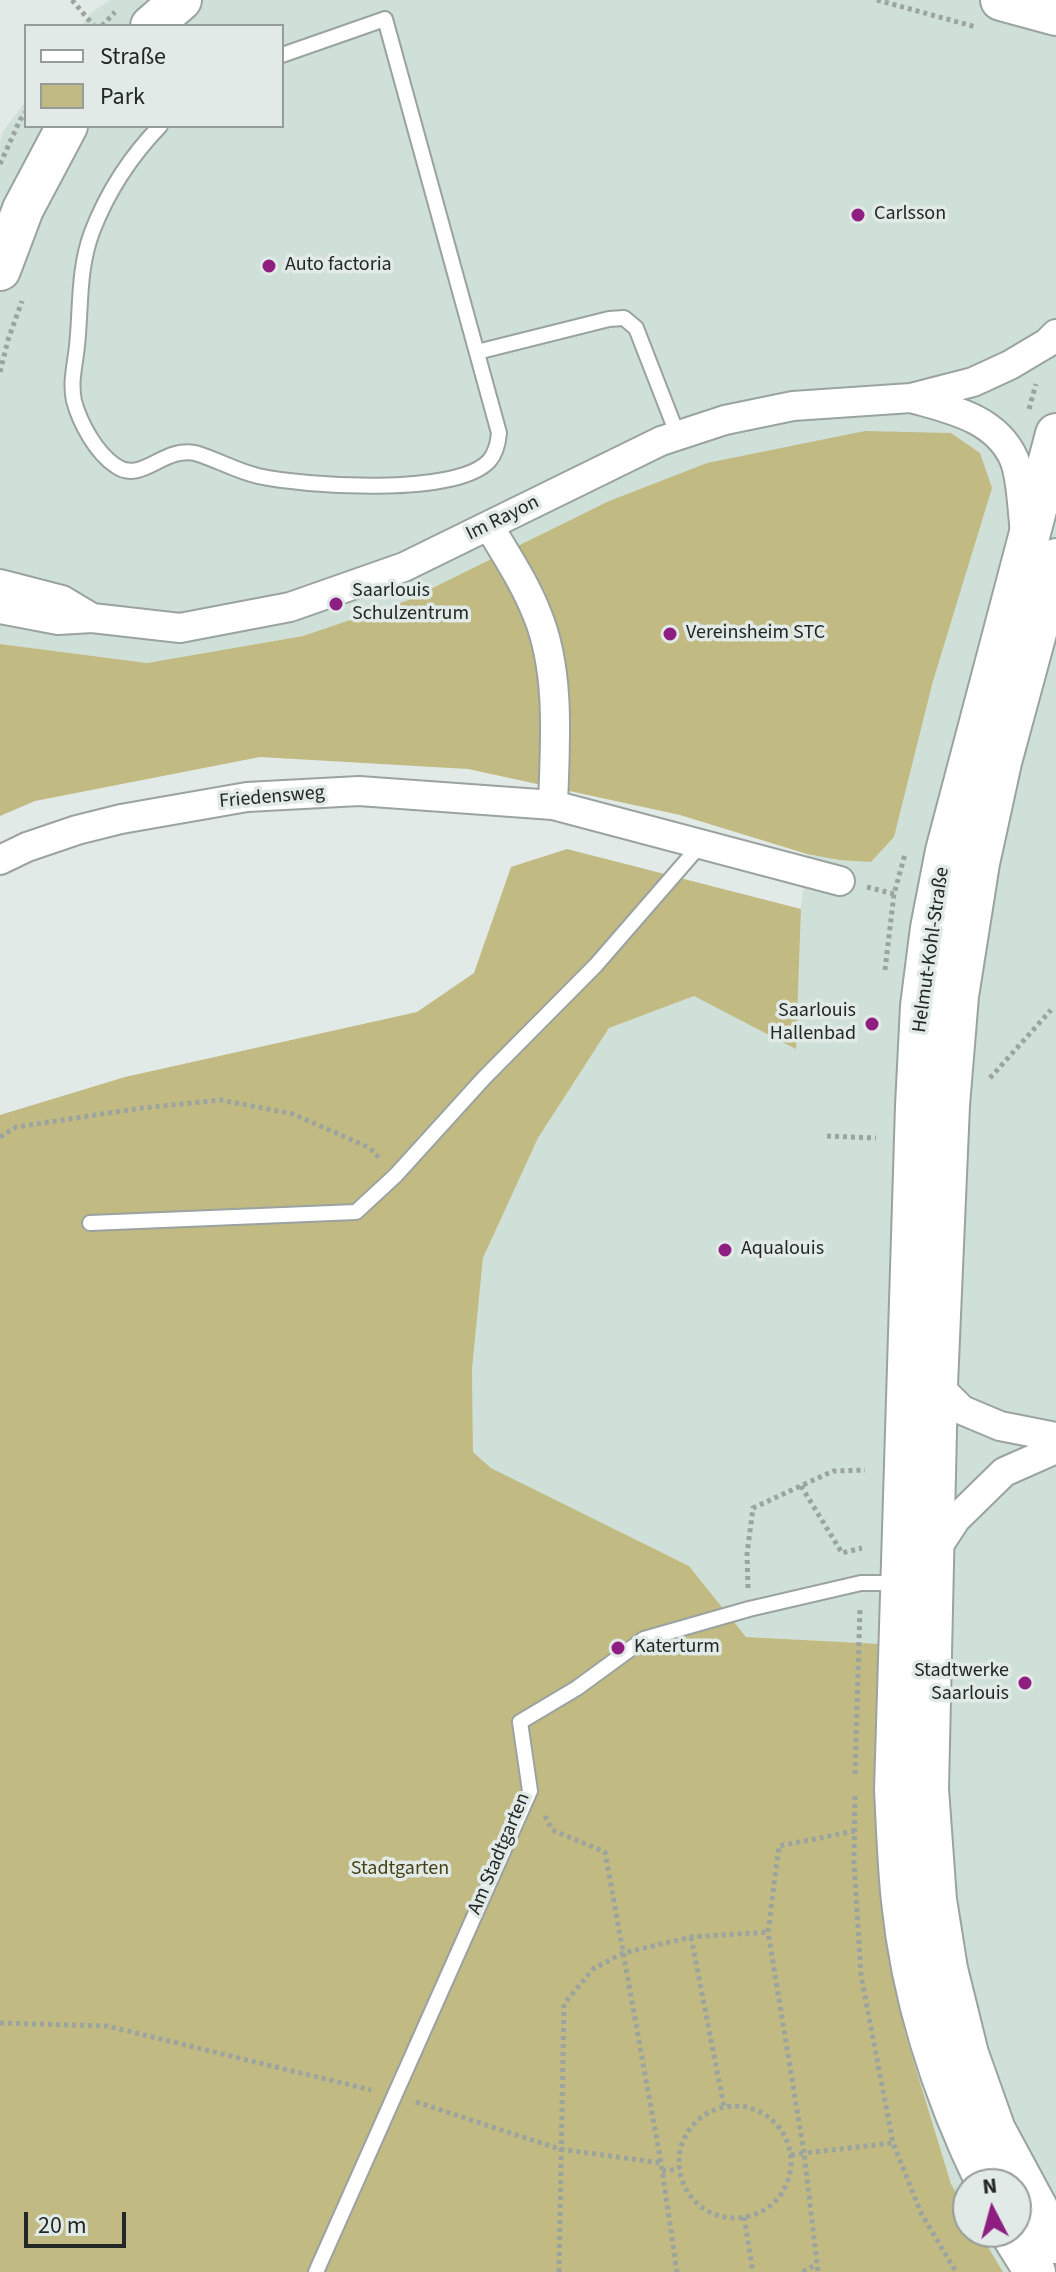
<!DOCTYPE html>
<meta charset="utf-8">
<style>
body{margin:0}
#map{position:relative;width:1056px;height:2272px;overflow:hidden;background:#e1eae6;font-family:"Source Sans 3",sans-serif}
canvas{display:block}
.legend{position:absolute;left:24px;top:24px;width:260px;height:104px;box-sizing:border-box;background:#e1eae6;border:2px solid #959c99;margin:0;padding:10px 14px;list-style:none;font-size:24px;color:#232725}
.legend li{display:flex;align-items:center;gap:16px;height:40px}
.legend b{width:40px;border:2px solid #959c99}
.north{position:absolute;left:952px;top:2168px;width:80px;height:80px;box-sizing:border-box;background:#e1eae6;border:2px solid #959c99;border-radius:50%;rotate:354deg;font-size:22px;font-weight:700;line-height:32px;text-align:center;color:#232725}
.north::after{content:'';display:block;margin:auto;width:28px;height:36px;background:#8e1e80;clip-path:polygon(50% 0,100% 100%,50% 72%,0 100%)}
.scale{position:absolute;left:24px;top:2212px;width:102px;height:36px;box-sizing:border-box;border:4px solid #232725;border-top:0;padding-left:10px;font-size:24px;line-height:28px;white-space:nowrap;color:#232725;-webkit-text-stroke:6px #e1eae6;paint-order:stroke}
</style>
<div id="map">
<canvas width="1056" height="2272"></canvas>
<ul class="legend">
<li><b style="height:10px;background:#fff"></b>Straße</li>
<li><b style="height:22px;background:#c2ba83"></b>Park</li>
</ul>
<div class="north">N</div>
<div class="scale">20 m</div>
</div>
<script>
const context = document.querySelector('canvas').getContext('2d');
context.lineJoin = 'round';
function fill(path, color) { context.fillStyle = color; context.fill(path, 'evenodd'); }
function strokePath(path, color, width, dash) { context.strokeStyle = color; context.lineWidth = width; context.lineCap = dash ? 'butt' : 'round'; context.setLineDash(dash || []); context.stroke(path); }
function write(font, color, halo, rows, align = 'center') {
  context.font = font + ' "Source Sans 3",sans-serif'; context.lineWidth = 7; context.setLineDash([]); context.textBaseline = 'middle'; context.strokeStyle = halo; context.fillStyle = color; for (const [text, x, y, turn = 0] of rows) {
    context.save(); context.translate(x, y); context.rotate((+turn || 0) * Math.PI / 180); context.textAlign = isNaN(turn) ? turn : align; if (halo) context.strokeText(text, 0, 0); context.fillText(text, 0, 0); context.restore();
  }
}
fill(new Path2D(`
 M 110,0 L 1056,0 L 1056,2272 L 1003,2272 L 979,2232 L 1016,2232 L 1016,2184 L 968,2184 L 968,2213 L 951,2184 L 905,2033 L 883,1877 L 880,1644 L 746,1637 L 689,1566 L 491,1468 L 473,1452 L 472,1369 L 483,1258 L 538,1138 L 609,1028 L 694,996 L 796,1048 L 801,909 L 807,854 L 839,860 L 871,862 L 894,837 L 933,681 L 707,463 L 609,501 L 406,601 L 303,636 L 147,663 L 0,644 L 0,141 L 4,130 L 26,101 L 26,126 L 282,126 L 282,26 L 81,26 L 91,13 Z`), '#cfe0d8');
fill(new Path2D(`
 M 865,431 L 951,433 L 980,453 L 992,488 L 933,681 L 894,837 L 871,862 L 839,860 L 807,854 L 680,815 L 468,769 L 260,757 L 35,801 L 0,816 L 0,644 L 147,663 L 303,636 L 406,601 L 609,501 L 707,463 Z
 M 567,849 L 801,909 L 796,1049 L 694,996 L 609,1028 L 538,1138 L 483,1258 L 472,1369 L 473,1452 L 491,1468 L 689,1566 L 746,1637 L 880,1644 L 883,1877 L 905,2033 L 951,2184 L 968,2213 L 968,2232 L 979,2232 L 1003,2272 L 0,2272 L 0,1115 L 125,1077 L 417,1012 L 474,973 L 511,867 Z`), '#c2ba83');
const lane = new Path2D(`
 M 160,126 C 131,156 107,193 92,232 C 78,269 81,308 77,346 C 75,365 70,382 74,401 C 80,423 96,453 116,466 C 141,484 164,446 195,453 C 216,459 236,471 258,476 C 304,486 455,497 489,461 C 496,453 498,444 499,433 L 385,19 L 282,55
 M 477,352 L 609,319 L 624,318 L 636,328 L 678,436
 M 90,1223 L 356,1212 L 396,1175 L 484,1078 L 596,965 L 702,843
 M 316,2272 L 530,1791 L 520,1722 L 577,1688 L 644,1639 L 749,1609 L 861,1583 L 899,1583`);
const street = new Path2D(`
 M 911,398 C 950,409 996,418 1014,459 C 1022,478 1022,511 1025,532
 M 489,526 C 506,555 525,583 537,614 C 561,672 555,743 553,805
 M 0,584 L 62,600 L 92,618
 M 0,609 L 58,620 L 92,618 L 180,628 L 290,607 L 404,567 L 661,441 L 725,420 L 793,406 L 911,398 L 973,382 L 1010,365 L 1047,343 L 1056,334
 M 0,860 L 27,847 L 77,830 L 121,819 L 247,797 L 359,791 L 553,805 L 840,881
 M 937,1385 L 962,1410 L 1000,1426 L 1056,1437
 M 935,1551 L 956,1519 L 1004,1472 L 1056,1449`);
const secondary = new Path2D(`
 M 1001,0 L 1056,15
 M 151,26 L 181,0
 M 0,270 L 23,209 L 67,126
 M 1056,559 L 1001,762 L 979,863 L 958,996 L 949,1105 L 937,1385 L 928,1789 L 936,1900 L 947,1969 L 968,2054 L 995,2130 L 1056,2243
 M 987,2184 C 944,2096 912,1999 902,1901 C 898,1864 897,1827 895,1790 L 916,1106 L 921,1006 L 931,928 L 946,851 L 1056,434
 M 1010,2232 L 1035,2272`);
strokePath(lane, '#9aa39f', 18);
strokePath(street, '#9aa39f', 32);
strokePath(secondary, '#9aa39f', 44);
strokePath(new Path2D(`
 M 72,0 L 94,26
 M 877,0 L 976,27
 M 102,26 L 115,12
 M 0,164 L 20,120 L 26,112
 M 0,372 L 8,340 L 22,301
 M 1029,409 L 1036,384
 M 867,887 L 894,894
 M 885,970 L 894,894 L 905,854
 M 990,1078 L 1051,1010
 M 827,1136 L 876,1138
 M 0,1137 L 16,1127 L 142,1108 L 221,1100 L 293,1114 L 370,1148 L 381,1160
 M 801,1486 L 842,1553 L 862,1548
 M 748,1588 L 747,1554 L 753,1508 L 833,1471 L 865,1470
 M 855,1774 L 860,1608
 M 855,1796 L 854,1862 L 861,1975 L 893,2143 L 921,2213 L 956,2272
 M 545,1816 L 552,1830 L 605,1852 L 661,2163 L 677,2272
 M 855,1831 L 779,1846 L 768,1932 L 804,2153 L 893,2143
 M 691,1937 L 724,2107
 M 0,2023 L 107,2026 L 371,2090
 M 416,2102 L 559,2149 L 661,2163
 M679 2162a56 56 0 1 1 112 0a56 56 0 1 1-112 0Z
 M 791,2155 L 804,2153 L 818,2272
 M 662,2171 L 679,2169
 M 744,2217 L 753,2272
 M 559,2272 L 564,2004 L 593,1969 L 623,1953 L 691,1937 L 768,1932
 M 803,2272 L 817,2264`), '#9ca4a0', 5, [4, 4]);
strokePath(lane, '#fff', 14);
strokePath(street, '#fff', 28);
strokePath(secondary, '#fff', 40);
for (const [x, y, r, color] of [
 [858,215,8,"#8e1e80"],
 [269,266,8,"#8e1e80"],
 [336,604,8,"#8e1e80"],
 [670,634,8,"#8e1e80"],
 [872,1024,8,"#8e1e80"],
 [725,1250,8,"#8e1e80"],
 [618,1648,8,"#8e1e80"],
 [1025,1683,8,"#8e1e80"]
]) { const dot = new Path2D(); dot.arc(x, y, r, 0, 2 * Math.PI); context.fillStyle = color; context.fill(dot); strokePath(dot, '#e1eae6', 3); }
write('20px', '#232725', '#e1eae6', [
 ["Carlsson",874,215],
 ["Auto factoria",285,266],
 ["Saarlouis",352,592],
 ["Schulzentrum",352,615],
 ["Vereinsheim STC",686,634],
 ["Saarlouis",856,1012,"right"],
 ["Hallenbad",856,1035,"right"],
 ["Aqualouis",741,1250],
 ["Katerturm",634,1648],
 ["Stadtwerke",1009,1672,"right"],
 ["Saarlouis",1009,1695,"right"]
], 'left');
write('20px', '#232725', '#e1eae6', [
 ["Im Rayon",503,519,-26],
 ["Friedensweg",272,798,-5],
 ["Helmut-Kohl-Straße",932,950,-82],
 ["Am Stadtgarten",500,1854,-67]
]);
write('20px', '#474013', '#e1eae6', [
 ["Stadtgarten",400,1870]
]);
</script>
